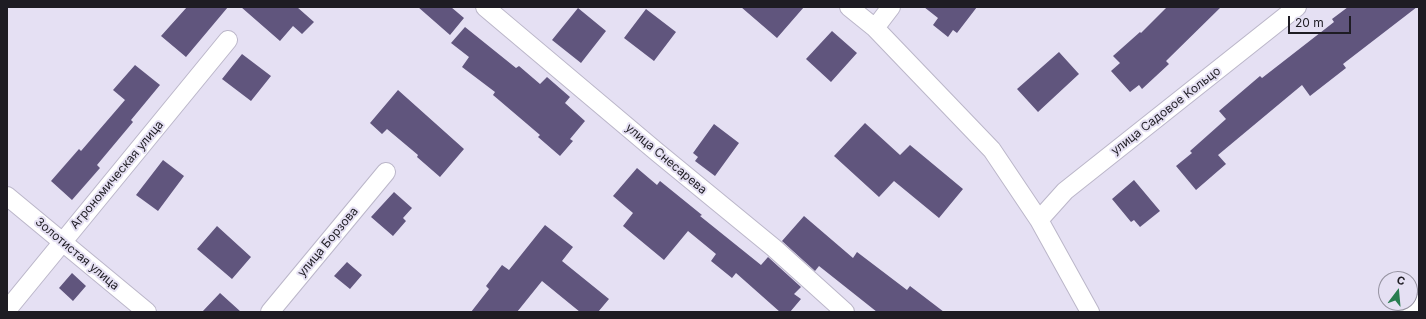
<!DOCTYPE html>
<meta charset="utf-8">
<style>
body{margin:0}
#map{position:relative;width:1426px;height:319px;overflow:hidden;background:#e5e0f3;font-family:Inter,sans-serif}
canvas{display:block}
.frame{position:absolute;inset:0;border:8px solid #1e1c23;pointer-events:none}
.north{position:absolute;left:1378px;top:271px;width:40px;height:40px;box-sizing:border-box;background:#e5e0f3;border:1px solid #9592a0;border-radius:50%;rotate:16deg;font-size:11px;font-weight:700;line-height:16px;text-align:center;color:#1e1c23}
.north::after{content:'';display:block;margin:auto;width:14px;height:18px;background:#287d50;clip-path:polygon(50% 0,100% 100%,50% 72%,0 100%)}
.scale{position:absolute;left:1288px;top:16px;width:63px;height:18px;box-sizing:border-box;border:2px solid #1e1c23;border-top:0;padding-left:5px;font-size:12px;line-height:14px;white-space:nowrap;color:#1e1c23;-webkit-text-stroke:3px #e5e0f3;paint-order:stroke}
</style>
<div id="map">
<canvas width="1426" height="319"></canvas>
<div class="frame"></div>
<div class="north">С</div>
<div class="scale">20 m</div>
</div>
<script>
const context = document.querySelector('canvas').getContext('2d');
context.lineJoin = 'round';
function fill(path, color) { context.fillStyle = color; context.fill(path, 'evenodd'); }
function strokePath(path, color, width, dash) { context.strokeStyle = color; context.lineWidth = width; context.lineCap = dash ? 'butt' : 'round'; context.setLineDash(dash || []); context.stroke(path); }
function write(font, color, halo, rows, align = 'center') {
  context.font = font + ' Inter,sans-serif'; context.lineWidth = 4; context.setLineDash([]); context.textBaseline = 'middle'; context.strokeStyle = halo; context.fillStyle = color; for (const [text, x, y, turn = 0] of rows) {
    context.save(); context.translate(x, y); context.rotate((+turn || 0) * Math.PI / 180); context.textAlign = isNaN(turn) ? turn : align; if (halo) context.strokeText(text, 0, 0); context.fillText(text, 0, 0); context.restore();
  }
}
fill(new Path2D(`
 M 187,7 L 228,7 L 186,57 L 161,36 Z
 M 241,7 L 297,7 L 314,22 L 302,34 L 293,26 L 280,41 Z
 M 418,7 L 451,7 L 464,18 L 450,35 Z
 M 741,7 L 804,7 L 777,38 Z
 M 924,7 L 977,7 L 957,33 L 953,30 L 948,37 L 933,25 L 938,18 Z
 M 1167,7 L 1221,7 L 1166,61 L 1169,64 L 1142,89 L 1139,85 L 1130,92 L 1111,71 L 1120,63 L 1113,56 L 1140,32 L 1141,33 Z
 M 1348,7 L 1417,7 L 1343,64 L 1346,68 L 1310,96 L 1302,85 L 1218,155 L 1226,164 L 1196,190 L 1176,166 L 1192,153 L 1190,151 L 1226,119 L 1219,111 L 1260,76 L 1262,78 L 1334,22 L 1332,19 Z
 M 578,8 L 606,31 L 581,63 L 552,40 Z
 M 646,9 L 676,32 L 654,61 L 624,38 Z
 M 465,27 L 516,68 L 519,66 L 540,84 L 547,77 L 570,97 L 565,103 L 585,121 L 570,139 L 573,141 L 560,156 L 538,137 L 540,135 L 493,95 L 495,92 L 462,67 L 469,57 L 451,43 Z
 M 832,31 L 857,53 L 831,82 L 806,59 Z
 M 1059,52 L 1079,74 L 1038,112 L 1017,89 Z
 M 242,54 L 271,76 L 251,101 L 222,79 Z
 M 135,65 L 160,85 L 131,120 L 133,122 L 97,165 L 100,168 L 72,200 L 51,181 L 79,149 L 81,151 L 125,100 L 113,90 Z
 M 398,90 L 464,149 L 440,177 L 417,157 L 418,155 L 387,129 L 382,134 L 370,123 Z
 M 865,123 L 900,155 L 910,145 L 963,189 L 939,218 L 894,181 L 879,197 L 834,156 Z
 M 714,124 L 739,143 L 715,176 L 695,161 L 698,157 L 693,153 Z
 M 163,160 L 184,176 L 158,211 L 136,195 Z
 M 637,168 L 657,185 L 660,181 L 702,215 L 700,216 L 761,265 L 768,257 L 801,287 L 794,294 L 801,299 L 790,312 L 780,312 L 736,273 L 732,278 L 711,261 L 716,254 L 688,231 L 664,260 L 623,226 L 633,213 L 613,196 Z
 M 1134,180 L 1160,211 L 1140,227 L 1134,220 L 1131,222 L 1112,199 Z
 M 394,192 L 412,208 L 403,218 L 406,221 L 393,236 L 371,217 Z
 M 804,216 L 853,258 L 857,252 L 907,290 L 910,286 L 944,312 L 877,312 L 819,266 L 815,271 L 782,241 Z
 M 545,225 L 573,247 L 562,261 L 609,299 L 598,312 L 580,312 L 542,281 L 517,312 L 471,312 L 489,289 L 486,286 L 502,265 L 509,270 Z
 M 217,226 L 251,257 L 232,279 L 197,249 Z
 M 347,262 L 362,275 L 350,289 L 334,276 Z
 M 72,273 L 86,286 L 73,301 L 59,288 Z
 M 220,293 L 241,312 L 202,312 Z`), '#60557d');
const minor = new Path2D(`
 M 485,7 L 657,152 L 774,248 L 845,312
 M 849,7 L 875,28 L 992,150 L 1039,220 L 1090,312
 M 875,28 L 891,7
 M 7,196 L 147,312
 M 1039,220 L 1065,191 L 1297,7
 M 7,310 L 228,40
 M 270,312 L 386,172`);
const tertiary = new Path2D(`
 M 1411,312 L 1419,306`);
strokePath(minor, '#bbb6c9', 20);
strokePath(tertiary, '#bbb6c9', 24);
strokePath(minor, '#fff', 18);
strokePath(tertiary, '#fff', 22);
write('12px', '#1e1c23', '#e5e0f3', [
 ["улица Садовое Кольцо",1166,111,-38],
 ["улица Снесарева",666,159,40],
 ["Агрономическая улица",117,175,-50],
 ["улица Борзова",328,242,-50],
 ["Золотистая улица",77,254,40]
]);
</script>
